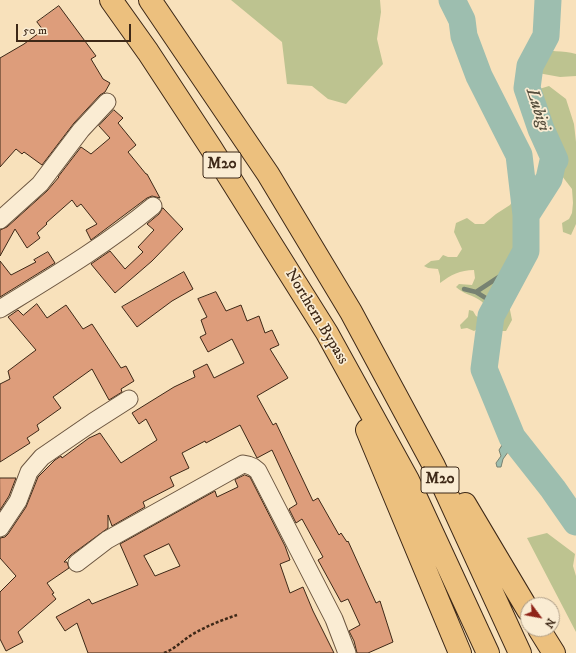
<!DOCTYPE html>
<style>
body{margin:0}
#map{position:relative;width:576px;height:653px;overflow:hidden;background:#f8e1bb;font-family:"IM FELL DW Pica",serif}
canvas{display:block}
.north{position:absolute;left:520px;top:597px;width:40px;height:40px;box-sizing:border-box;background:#faecd3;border:1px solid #ae9e88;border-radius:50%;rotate:122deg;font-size:11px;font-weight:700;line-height:16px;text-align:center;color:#3d2817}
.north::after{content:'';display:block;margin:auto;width:14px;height:18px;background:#8f2418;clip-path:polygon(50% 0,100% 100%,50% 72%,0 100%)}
.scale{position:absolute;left:16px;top:24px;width:115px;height:18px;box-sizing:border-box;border:2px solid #3d2817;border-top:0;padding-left:5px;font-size:12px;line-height:14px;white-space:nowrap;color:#3d2817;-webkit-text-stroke:3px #faecd3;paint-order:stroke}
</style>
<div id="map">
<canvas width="576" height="653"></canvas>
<div class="north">N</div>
<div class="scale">50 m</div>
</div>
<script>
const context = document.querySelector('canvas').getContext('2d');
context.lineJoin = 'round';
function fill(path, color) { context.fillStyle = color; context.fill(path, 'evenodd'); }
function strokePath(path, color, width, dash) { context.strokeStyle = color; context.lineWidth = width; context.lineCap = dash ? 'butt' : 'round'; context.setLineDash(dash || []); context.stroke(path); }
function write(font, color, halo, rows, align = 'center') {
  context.font = font + ' "IM FELL DW Pica",serif'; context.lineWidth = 3.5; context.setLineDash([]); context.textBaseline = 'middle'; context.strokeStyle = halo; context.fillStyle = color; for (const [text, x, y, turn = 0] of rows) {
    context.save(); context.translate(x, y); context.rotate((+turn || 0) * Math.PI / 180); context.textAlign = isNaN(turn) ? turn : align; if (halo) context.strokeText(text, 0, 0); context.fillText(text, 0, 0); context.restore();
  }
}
fill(new Path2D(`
 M 231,0 L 380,0 L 381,12 L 377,39 L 383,64 L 346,104 L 328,99 L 312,86 L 287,84 L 282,42 Z
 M 536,49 C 549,52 563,50 576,54 L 576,76 L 560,77 L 538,73 L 526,60 L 530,51 Z
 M 549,86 L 566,99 L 574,124 L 576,142 L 576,224 L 571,235 L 563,232 L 562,223 L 569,219 L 572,213 L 573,203 L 572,189 L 562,176 L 557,190 L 547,203 L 534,210 L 514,241 L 514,255 L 524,262 L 511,288 L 508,300 L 512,320 L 506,331 L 501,331 C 496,321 490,308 481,301 C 473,295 463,294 456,287 L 459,284 L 472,285 L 475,278 L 474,270 C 460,270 451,275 440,283 L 440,276 L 438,269 L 428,268 L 424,266 L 431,261 L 439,260 L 443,255 L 448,257 L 457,257 L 462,249 L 454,232 L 456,223 L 467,218 L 475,224 L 484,224 L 496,214 L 510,205 L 515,198 L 531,185 L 544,179 L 553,161 L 536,129 L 527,104 L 536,90 Z
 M 469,310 L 473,311 L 476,316 L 482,319 L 479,328 L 474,331 L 467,328 L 461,329 L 460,325 L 468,317 Z
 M 547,533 L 575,554 L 573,566 L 576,576 L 576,632 L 527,538 Z`), '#bdc390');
const water = new Path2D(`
 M 500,409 C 517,423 519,425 520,448 L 511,448 L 503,459 L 501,467 L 497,467 L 496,463 L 501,456 L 499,450 L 504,442 L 502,429 L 497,417 Z
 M 524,452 L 532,458 L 538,465 L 542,474 L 564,488 L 570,499 L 573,519 L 568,517 L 558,511 L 542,475 L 532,475 L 526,473 Z`);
fill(water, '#9dbeaf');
strokePath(water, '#778272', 1);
strokePath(new Path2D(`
 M 464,289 L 476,292 L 520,263
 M 476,292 L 497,305`), '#778272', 4.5);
strokePath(new Path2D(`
 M 452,0 L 462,20 L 464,36 L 479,76 L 519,155 L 526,215 L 526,251 L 491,316 L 484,369 L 512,437 L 553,489 L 576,522
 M 526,215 L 549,179 L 553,161 L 555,160 L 541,129 L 527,88 L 530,66 L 546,36 L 548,0`), '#9dbeaf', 27);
const building = new Path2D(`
 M 59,6 L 96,56 L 91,59 L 103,79 L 110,83 L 105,92 L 100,95 L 74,123 L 42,165 L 24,152 L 22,154 L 16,149 L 0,167 L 0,58 L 24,44 L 43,30 L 37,22 Z
 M 114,110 L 123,118 L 118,123 L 136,145 L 128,152 L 146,174 L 147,174 L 160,198 L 152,196 L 147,198 L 91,240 L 86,230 L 97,224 L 81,204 L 77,207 L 72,200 L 46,223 L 47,224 L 37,233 L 40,238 L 27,248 L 15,229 L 0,256 L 0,230 L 7,227 L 47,191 L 59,177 L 58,177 L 81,147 L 91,154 L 110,138 L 99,126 Z
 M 163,208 L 183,229 L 152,261 L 115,293 L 91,264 L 110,251 L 125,269 L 143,252 L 138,247 L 154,230 L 147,224 L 159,214 Z
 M 48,252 L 55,263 L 0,297 L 0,261 L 11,275 L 36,262 L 34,260 Z
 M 184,272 L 193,289 L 172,301 L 137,327 L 122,307 Z
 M 216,292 L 226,311 L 241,305 L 247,321 L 259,316 L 265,333 L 272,330 L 279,345 L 270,349 L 288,378 L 257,396 L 273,425 L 276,423 L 313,501 L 318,498 L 339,535 L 341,533 L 347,542 L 348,541 L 376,603 L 380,601 L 393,642 L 368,653 L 357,653 L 354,641 L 349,631 L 360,625 L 348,599 L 341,602 L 318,560 L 323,557 L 302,519 L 296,523 L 289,509 L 297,504 L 272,450 L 257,458 L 240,425 L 206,443 L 205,441 L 182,453 L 189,468 L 170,477 L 174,486 L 143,502 L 145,507 L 112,526 L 108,515 L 108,528 L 71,555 L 64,562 L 67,562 L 69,568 L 47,583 L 54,593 L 52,594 L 56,599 L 18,632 L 23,642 L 6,651 L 0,639 L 0,592 L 16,576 L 0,558 L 0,538 L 5,537 L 8,534 L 26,507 L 38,477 L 55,460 L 61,456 L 62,458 L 89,438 L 100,433 L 121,463 L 157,440 L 146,419 L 139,424 L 132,413 L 174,387 L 195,377 L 193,371 L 207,364 L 214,378 L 244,363 L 232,339 L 208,352 L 200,337 L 206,334 L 201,320 L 207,317 L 198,299 Z
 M 37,304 L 47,318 L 66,305 L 83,329 L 92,324 L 121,368 L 126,366 L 134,381 L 121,389 L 122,392 L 109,400 L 92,369 L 53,397 L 61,408 L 37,425 L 39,430 L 27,438 L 30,443 L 0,462 L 0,384 L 10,379 L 8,371 L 36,350 L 8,317 L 18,310 L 23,315 Z
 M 245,475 L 250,477 L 285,546 L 290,560 L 280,564 L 290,593 L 303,587 L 313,611 L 334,653 L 88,653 L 77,623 L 65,631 L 56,617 L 89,599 L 92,604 L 138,585 L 120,544 L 215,491 L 217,497 L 238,487 L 235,480 ZM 169,544 L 180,566 L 155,576 L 144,556 Z
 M 0,478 L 16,478 L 9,496 L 0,510 Z`);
fill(building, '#dd9d7b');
strokePath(building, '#3d2817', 1);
const minor = new Path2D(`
 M 0,220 L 40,184 L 81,130 L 107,102
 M 0,309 C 52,277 106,245 153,206
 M 0,528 L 18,501 L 29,472 L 42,457 L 93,422 L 129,399
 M 77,563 L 107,540 L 243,464 L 248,465 L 253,467 L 258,471 L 334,619 L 347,653`);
const highway = new Path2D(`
 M 111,0 L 148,52 L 211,148 L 327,333 L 408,480 L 488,653
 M 150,0 L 268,174 L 351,312 L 434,466 L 520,653
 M 367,430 L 460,653
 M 465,504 L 528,610
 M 539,629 L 554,653`);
strokePath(minor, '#6c5640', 19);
strokePath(highway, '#3d2817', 24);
strokePath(new Path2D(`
 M 164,653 C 175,649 183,640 193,634 C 207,626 222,620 237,615`), '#3d2817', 2.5, [3, 2]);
strokePath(minor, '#faecd3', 17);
strokePath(highway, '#ecc07e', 22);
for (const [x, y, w] of [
 [222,165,38],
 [440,480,38]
]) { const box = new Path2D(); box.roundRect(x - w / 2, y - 13, w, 26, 3); context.fillStyle = '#faecd3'; context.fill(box); strokePath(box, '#3d2817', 1); }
write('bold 15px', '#3d2817', null, [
 ["M20",222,165],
 ["M20",440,480]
]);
write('16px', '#3d2817', '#faecd3', [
 ["Northern Bypass",316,317,59]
]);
write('italic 17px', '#554e3d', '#faecd3', [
 ["Lubigi",537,110,72]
]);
</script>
